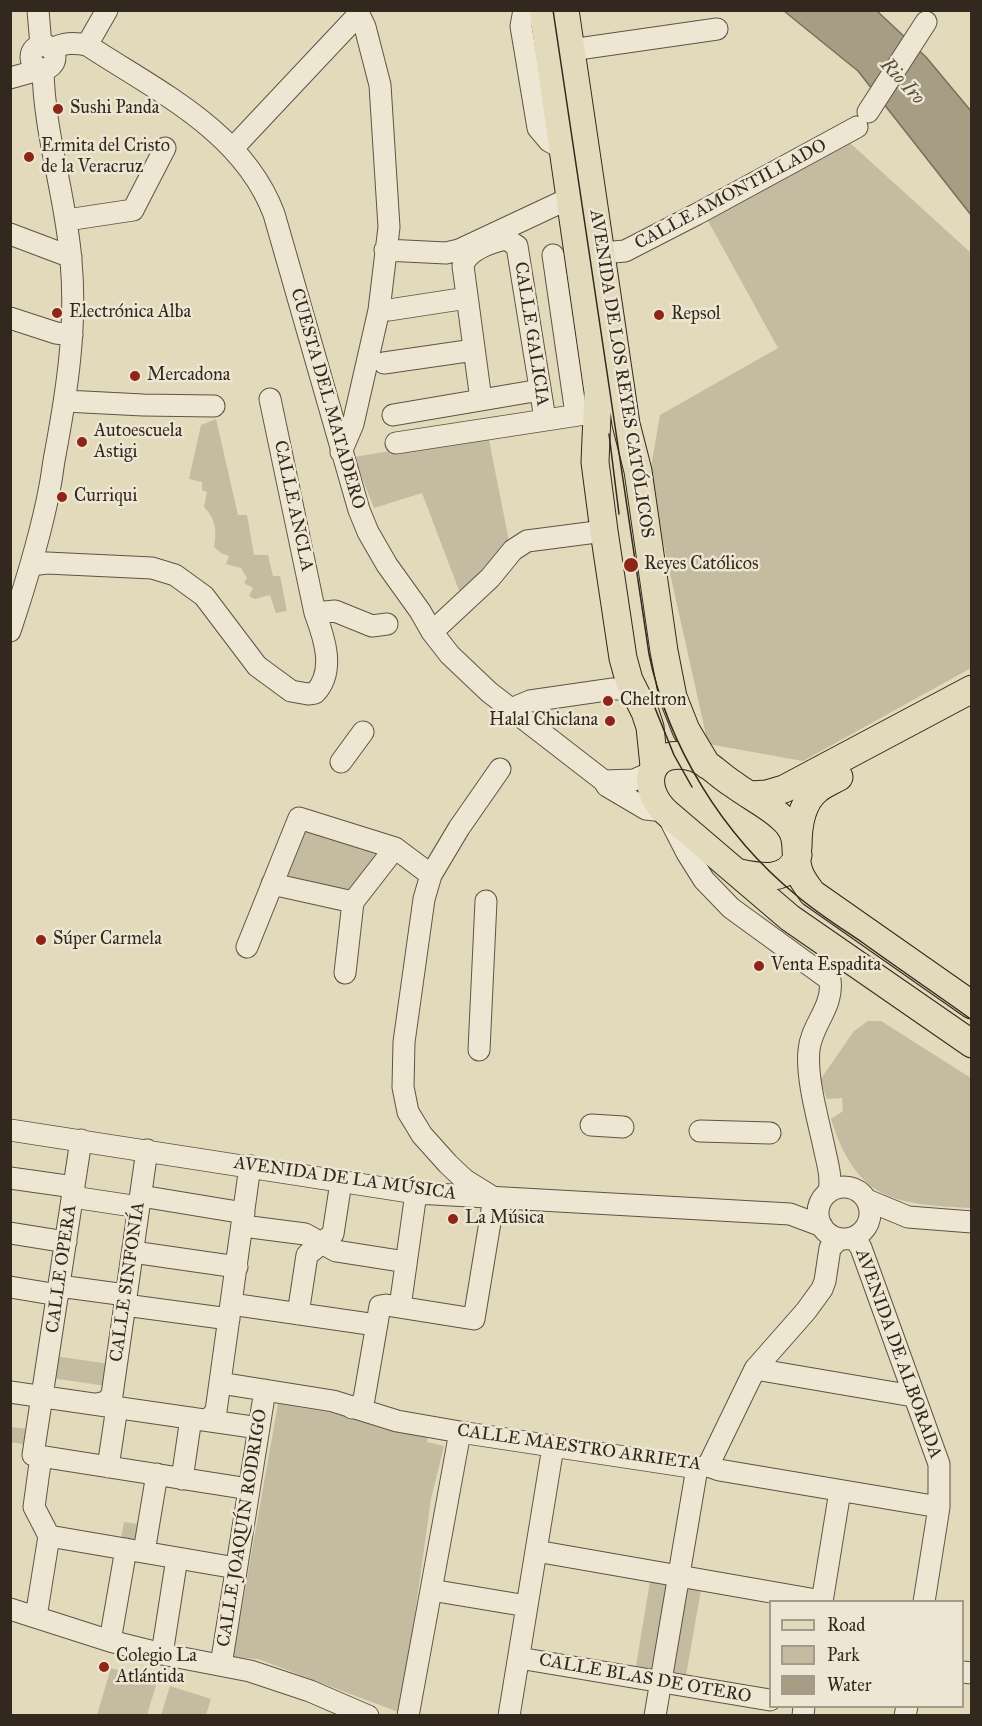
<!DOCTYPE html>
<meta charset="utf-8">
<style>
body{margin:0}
#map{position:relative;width:982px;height:1726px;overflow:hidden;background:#e3d9bb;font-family:"IM FELL Great Primer",serif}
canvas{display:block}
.frame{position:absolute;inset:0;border:12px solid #32281d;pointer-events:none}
.legend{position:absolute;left:769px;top:1600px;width:195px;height:108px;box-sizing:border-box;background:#ede6d3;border:2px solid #a29a8a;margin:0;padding:8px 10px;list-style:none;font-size:18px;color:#32281d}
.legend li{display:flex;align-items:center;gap:12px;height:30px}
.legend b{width:30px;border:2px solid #a29a8a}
</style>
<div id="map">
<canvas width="982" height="1726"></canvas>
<div class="frame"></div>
<ul class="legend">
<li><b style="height:8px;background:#e3d9bb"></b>Road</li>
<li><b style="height:16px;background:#c5bba0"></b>Park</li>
<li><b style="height:16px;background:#a79d85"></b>Water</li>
</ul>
</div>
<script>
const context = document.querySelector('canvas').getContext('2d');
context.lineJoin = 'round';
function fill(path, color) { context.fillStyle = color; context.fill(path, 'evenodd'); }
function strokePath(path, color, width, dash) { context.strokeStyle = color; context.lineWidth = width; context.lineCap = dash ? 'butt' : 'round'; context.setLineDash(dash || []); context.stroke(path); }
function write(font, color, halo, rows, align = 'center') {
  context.font = font + ' "IM FELL Great Primer",serif'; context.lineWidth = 5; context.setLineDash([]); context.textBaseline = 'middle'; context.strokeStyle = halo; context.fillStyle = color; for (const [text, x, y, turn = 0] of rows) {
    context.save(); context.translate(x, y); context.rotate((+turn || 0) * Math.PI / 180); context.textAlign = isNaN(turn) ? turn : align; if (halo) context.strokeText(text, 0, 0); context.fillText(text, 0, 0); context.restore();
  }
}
fill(new Path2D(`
 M 849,142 L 971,253 L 971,668 L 803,761 L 708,744 L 649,479 L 660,415 L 778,348 L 707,219 Z
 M 216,419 L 238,515 L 247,515 L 254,555 L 268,555 L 273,576 L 280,576 L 287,611 L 276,613 L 270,595 L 255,599 L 249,596 L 253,588 L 244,583 L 247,578 L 241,568 L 226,564 L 229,556 L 221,553 L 214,547 C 217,532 216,519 204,507 L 207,492 L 202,490 L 202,482 L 189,479 L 201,425 Z
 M 488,435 L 509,541 L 460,593 L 422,493 L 374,508 L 354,457 Z
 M 301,825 L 386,849 L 351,895 L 280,881 Z
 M 868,1021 L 881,1021 L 971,1078 L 971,1208 C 894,1204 857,1201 831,1119 L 843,1111 L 842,1098 L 827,1099 L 820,1080 L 854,1031 Z
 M 54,1356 L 110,1364 L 107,1386 L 51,1378 Z
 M 278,1404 L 333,1413 L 428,1436 L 427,1442 L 444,1446 L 431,1499 L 401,1713 L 258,1659 L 233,1657 Z
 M 11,1427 L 29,1429 L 27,1445 L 11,1442 Z
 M 124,1522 L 145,1525 L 141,1547 L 120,1543 Z
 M 650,1581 L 701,1590 L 686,1675 L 636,1666 Z
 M 111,1668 L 157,1682 L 147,1715 L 97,1715 Z
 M 170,1686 L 211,1699 L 206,1715 L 161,1715 Z`), '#c5bba0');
const water = new Path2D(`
 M 784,11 L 877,11 L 926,57 L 971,111 L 971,215 L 858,71 Z`);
fill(water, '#a79d85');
strokePath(water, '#786e5b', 1.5);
const minor = new Path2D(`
 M 38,10 L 41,46
 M 524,10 L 521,26 L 538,128 L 549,141 L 565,150
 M 87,45 L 107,10
 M31 57a12 12 0 1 1 24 0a12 12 0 1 1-24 0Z
 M 51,49 C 64,43 73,42 87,45 C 157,91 243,131 274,214 L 359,510 L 368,532 L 387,565 L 420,611 L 432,632 L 450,655 L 489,692 L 604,781 L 607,786 L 646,809 L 664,811
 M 571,50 L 717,29
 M 10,78 L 28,73 L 36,66
 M 868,112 L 926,22
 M 233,148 L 359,14
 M 67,220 L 133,210 L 165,148
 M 10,234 L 71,257
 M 385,250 L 446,253 L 459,250 L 570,198
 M 601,253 L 625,251 L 697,214 L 857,127
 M 553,255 L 576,414
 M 389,310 L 467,298
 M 10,318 L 56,333 L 72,335
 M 384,363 L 474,350
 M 481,400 L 463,266 C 467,250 492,242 506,239 L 517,246 L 545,419
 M 65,401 L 143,405 L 214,406
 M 393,415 L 540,390
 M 396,443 L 598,412
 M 341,452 L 353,424 L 379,310 L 389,227 L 380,85 L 365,27 L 357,10
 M 31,565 L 47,563 L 152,568 L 175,575 L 204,596 L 257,666 L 291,691 L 308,694 L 315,693 C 336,671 324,637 315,613 L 270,399
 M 315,613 L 335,611 L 372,626 L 387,624
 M 10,631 C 26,583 41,535 50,486 C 52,476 53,465 55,455 C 67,391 77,326 71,261 C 66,196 44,134 43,69
 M 432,632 L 490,578 L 513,550 L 527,541 L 604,531
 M 513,710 L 518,706 L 530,701 L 613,689 L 623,689 L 637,696
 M 341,762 L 363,732
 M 604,781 L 634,780 L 652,772
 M 669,818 L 687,853 L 704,880 L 731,908 L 830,980 C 834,1007 811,1025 809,1050 C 806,1078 818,1119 824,1147 C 827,1162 832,1176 829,1192
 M 272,884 L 353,902
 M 247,947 L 299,818 L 395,848 L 431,875
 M 345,973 L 353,902 L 395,848
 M 479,1050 L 486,901
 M 591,1125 L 623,1127
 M 10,1130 L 416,1193 L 790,1214 L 822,1226
 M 700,1131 L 770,1133
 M 81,1140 L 33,1455 L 249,1489
 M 10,1178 L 74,1187
 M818 1213a26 26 0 1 1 52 0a26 26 0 1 1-52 0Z
 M 141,1196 L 244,1213
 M 73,1197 L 139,1207
 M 867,1200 L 908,1217 L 972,1222
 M 243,1226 L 305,1234 L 336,1251 L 406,1262
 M 10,1233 L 66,1242
 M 854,1237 L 861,1248 L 939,1464 L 939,1507 L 924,1602
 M 133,1252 L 237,1267
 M 59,1286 L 126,1295
 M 10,1287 L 58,1295
 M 231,1304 L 376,1325
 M 125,1305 L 229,1319
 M 400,1307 L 416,1193
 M 298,1314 L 307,1255 L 333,1234 L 341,1182
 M 755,1369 L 913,1396
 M 220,1383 L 333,1401 L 397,1421 L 460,1432 L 697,1468 L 708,1466 L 719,1470 L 939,1507
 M 10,1392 L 259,1428
 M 97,1404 L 106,1402 L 112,1395 L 147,1150
 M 352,1408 L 359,1406 L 364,1399 L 380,1306 L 386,1305 L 474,1319 L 494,1198 L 465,1180 L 448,1164 L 422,1135 L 408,1112 L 403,1087 L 404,1042 L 424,899 L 431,875 L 459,828 L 500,769
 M 205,1420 L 210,1418 L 216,1411 L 250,1166
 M 708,1466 L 755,1369 L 806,1311 L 822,1289 L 825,1281 L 830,1248 L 839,1239
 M 108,1467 L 117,1407
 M 182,1479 L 191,1418
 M 49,1536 L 236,1568
 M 536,1551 L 822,1601
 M 144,1552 L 157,1474
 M 431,1590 L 527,1606
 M 822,1602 L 840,1491
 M 10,1609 L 110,1641 L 162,1654 L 250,1671 L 310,1691 L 368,1716
 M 36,1617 L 49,1536 L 34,1507 L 41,1456
 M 110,1641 L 126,1549
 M 162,1654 L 177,1558
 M 519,1658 L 770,1700
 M 221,1665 L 265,1390
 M 962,1672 L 972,1673
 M 408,1716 L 460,1432
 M 509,1716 L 553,1447
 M 655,1716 L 697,1468
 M 803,1716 L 804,1706
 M 905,1716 L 907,1706`);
const major = new Path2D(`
 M 543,10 L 598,392 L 595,462 L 604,531 L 623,658 L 629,680 L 645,712 L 650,727 L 654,766
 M 565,10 L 626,424 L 638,471 L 664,651 L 673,697 L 686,730 L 707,765
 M 750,795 L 767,794 L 784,789 L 972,689
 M 798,847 C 798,828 801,802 818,789 C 824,784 832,781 839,777
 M 736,872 C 759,877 788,884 798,855
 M 972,1005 L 812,893 C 808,887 803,881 800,874 C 791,852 804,838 782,818 C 768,805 749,796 733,784 C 720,776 709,763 695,758 C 651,744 636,785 667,813 L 790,918 L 972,1044`);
strokePath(minor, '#5e5444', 23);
strokePath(major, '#32281d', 29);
strokePath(minor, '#ede6d3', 21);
strokePath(major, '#e3d9bb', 27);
strokePath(new Path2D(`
 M 553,10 L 649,654 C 668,747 723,835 796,895 C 817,913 841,928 863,943 C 899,969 936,994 972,1020
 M 609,434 L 619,514
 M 655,708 L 674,755 L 692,787`), '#32281d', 1.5);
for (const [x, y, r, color] of [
 [58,109,6,"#8f2418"],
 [29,157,6,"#8f2418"],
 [57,313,6,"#8f2418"],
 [659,315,6,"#8f2418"],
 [135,376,6,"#8f2418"],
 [82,442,6,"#8f2418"],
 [62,497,6,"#8f2418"],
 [631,565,8,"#8f2418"],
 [608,701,6,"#8f2418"],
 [610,721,6,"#8f2418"],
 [41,940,6,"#8f2418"],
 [759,966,6,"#8f2418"],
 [453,1219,6,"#8f2418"],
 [104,1667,6,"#8f2418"]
]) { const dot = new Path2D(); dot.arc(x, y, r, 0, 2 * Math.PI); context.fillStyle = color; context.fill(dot); strokePath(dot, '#ede6d3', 2); }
write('18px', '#32281d', '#ede6d3', [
 ["Sushi Panda",70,109],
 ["Ermita del Cristo",41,147],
 ["de la Veracruz",41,168],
 ["Electrónica Alba",69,313],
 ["Repsol",671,315],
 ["Mercadona",147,376],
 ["Autoescuela",94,432],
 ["Astigi",94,453],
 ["Curriqui",74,497],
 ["Reyes Católicos",644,565],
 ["Cheltron",620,701],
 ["Halal Chiclana",598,721,"right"],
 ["Súper Carmela",53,940],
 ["Venta Espadita",771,966],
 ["La Música",465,1219],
 ["Colegio La",116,1657],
 ["Atlántida",116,1678]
], 'left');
write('18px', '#32281d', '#ede6d3', [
 ["CALLE AMONTILLADO",731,195,-28],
 ["CALLE GALICIA",531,334,81],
 ["AVENIDA DE LOS REYES CATÓLICOS",621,374,81],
 ["CUESTA DEL MATADERO",327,399,74],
 ["CALLE ANCLA",293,506,78],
 ["AVENIDA DE LA MÚSICA",345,1179,8],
 ["CALLE OPERA",62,1269,-82],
 ["CALLE SINFONÍA",128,1282,-82],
 ["AVENIDA DE ALBORADA",898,1354,70],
 ["CALLE MAESTRO ARRIETA",579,1448,8],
 ["CALLE JOAQUÍN RODRIGO",243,1528,-81],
 ["CALLE BLAS DE OTERO",645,1679,10]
]);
write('italic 20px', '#554b3c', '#ede6d3', [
 ["Rio Iro",902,82,47]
]);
</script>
